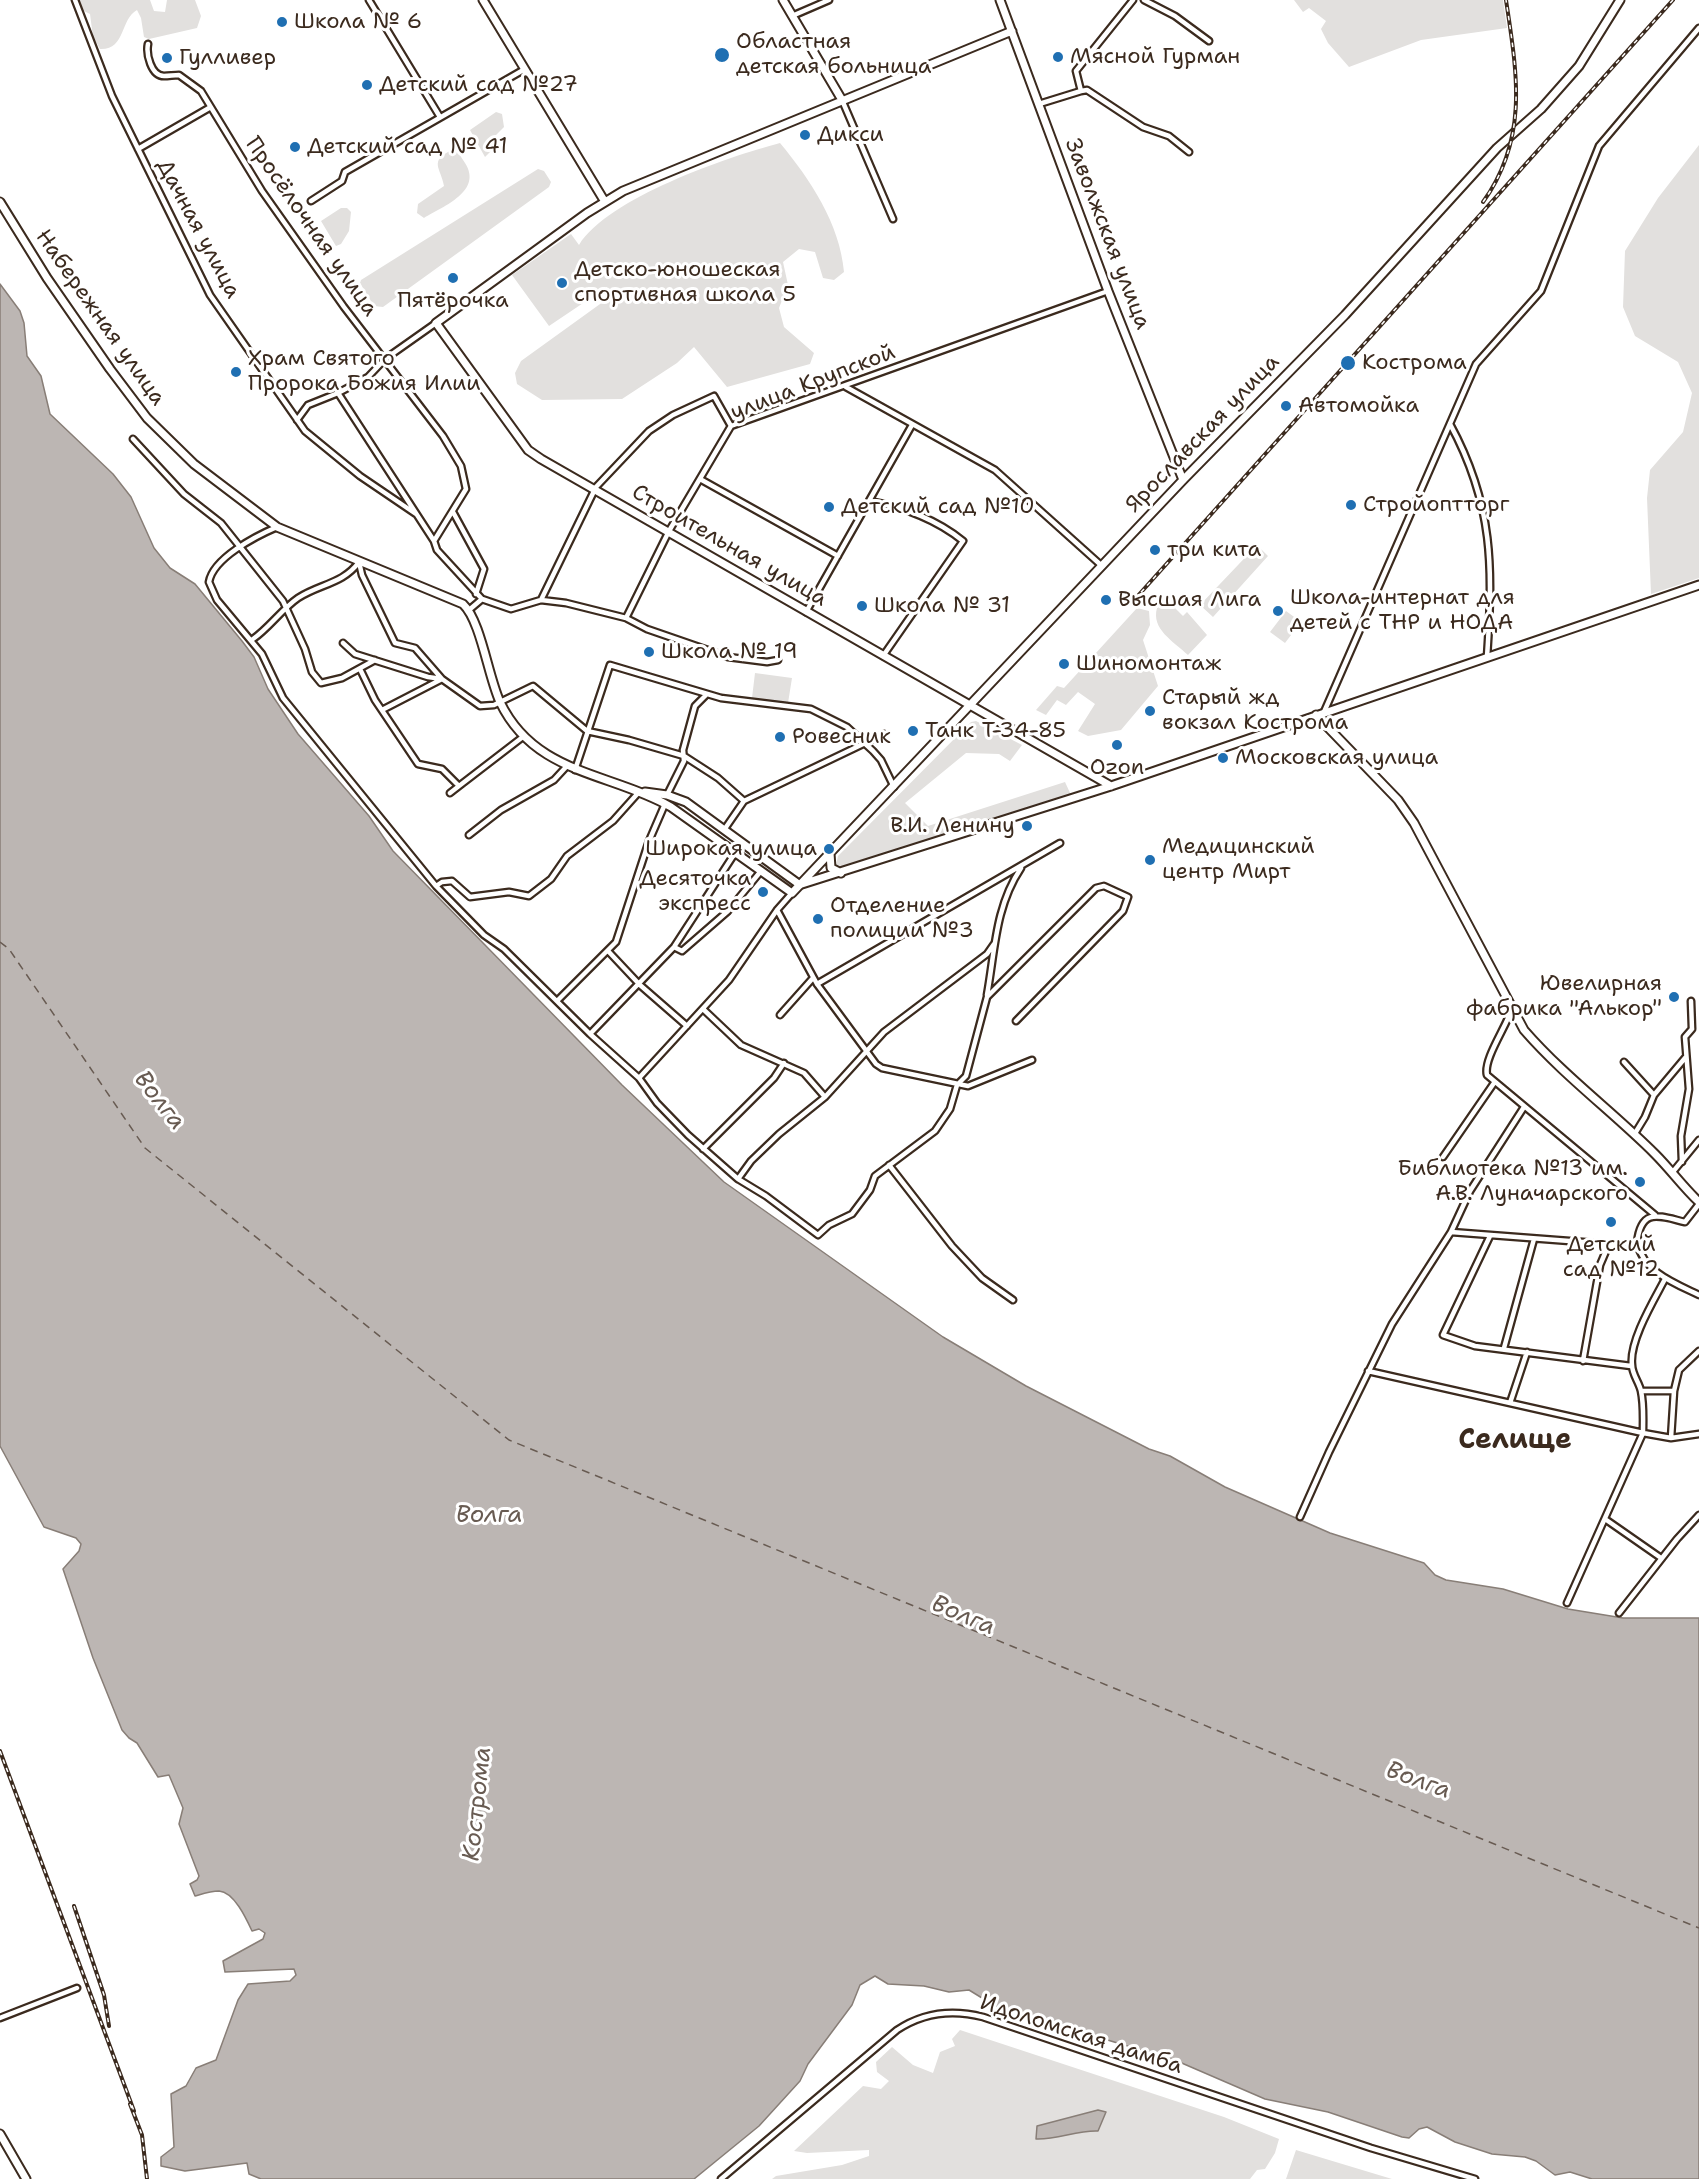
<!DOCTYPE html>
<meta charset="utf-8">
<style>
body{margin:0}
canvas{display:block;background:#fff}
</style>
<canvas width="1699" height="2179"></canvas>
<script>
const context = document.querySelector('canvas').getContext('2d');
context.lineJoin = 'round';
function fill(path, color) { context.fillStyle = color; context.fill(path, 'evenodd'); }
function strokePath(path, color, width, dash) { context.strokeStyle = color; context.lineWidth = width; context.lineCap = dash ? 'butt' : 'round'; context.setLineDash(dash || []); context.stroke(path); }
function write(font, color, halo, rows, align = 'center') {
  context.font = font + ' "Shantell Sans",sans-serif'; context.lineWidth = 6; context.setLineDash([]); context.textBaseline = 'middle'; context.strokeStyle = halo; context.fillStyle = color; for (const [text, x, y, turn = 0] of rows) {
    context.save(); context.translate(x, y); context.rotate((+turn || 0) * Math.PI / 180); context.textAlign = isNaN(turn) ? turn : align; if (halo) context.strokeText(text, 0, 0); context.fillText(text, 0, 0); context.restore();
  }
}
fill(new Path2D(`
 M 79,0 L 150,0 L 154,11 L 165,12 L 167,0 L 195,0 L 201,16 L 197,28 L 149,39 L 144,37 L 141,18 L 137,10 C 120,19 126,50 100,49 L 93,37 L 90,14 L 84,11 Z
 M 1294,0 L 1503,0 L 1507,28 L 1421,40 L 1349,67 L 1328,43 L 1321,29 L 1326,21 L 1309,8 L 1303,12 Z
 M 496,112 L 502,114 L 504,127 L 494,137 L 491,151 L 485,157 L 470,130 Z
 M 780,143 C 810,179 840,224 844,272 L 834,280 L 823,278 L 815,252 L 799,249 L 783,262 L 788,285 L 779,308 L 784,327 L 814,353 L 810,364 L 727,387 L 694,347 L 677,363 L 622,399 L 542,400 L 517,384 L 515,373 L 521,361 L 607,299 L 607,287 L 549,326 L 512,275 L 571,234 L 579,245 C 608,198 727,157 780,143 Z
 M 1699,145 L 1699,578 L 1651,594 L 1647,498 L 1650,470 L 1683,432 L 1692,393 L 1678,362 L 1635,336 L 1623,307 L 1625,251 L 1658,198 Z
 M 452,150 C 459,152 461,157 465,163 C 483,191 444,206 424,218 L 417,213 L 418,204 L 444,186 C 441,168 428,161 452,150 Z
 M 538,169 L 544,171 L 551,182 L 549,187 L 383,307 L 374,306 L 360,283 L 361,280 Z
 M 341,208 L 347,208 L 351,212 L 349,231 L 341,244 L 336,246 L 321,221 Z
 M 1257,545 L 1268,556 L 1213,617 L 1200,605 Z
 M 1172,599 L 1176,609 L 1183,616 L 1187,612 L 1207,635 L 1188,655 C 1173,641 1151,629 1157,608 Z
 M 1137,608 L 1149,611 L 1150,625 L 1143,640 L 1158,686 L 1121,730 L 1088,736 L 1078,731 L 1095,704 L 1078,692 L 1066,705 L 1057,700 L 1046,715 L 1036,710 L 1057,686 L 1064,688 Z
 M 1286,611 L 1301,622 L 1285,643 L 1270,632 Z
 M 755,673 L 792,678 L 788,703 L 752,698 Z
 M 976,721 L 1022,745 L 1010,761 L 999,754 L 966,753 L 905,803 L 928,826 L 1065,782 L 1071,795 L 845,867 L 836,865 L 838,856 L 971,722 Z
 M 960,2030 L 1224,2117 L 1279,2139 L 1275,2153 L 1265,2169 L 1257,2170 L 1250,2179 L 772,2179 L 776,2176 L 842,2165 L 869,2156 L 869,2150 L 807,2153 L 794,2151 L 863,2086 L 881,2089 L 889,2081 L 877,2072 L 876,2062 L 892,2047 L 913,2065 L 933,2073 L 940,2052 L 955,2046 L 952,2039 Z
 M 1296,2150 L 1392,2179 L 1286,2179 Z`), '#e2e0de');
const water = new Path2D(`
 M 0,284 L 20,311 L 24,323 L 27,356 L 41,376 L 50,414 L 113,474 L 131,497 L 154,548 L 170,568 L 195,584 L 242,641 L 254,657 L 268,689 L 298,734 L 369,816 L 393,851 L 622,1085 L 724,1182 L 943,1337 L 1026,1386 L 1149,1449 L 1170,1456 L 1225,1487 L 1330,1533 L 1424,1563 L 1435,1575 L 1446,1580 L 1503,1589 L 1568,1609 L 1623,1618 L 1699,1618 L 1699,2179 L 1592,2179 L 1570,2172 L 1555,2175 L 1536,2161 L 1525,2157 L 1492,2154 L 1455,2142 L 1427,2127 L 1419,2129 L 1409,2138 L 1402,2137 L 1328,2112 L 1265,2099 L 1177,2061 L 995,2006 L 969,1990 L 949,1992 L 924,1986 L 888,1984 L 875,1976 L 860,1985 L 852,2005 L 808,2064 L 800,2081 L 759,2126 L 694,2179 L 261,2179 L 249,2174 L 247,2163 L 185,2171 L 161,2166 L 161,2157 L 174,2147 L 171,2094 L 186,2086 L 196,2068 L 216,2060 L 238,2000 L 248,1984 L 290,1981 L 296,1975 L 294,1969 L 225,1972 L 223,1961 L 263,1939 L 265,1933 L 259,1929 L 252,1931 C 246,1918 234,1892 219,1891 C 211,1891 202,1894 195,1896 L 190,1884 L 197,1880 L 199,1876 L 179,1824 L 183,1808 L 169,1775 L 158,1777 L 137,1743 L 129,1738 L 122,1730 L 93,1658 L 63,1569 L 79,1551 L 81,1544 L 76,1538 L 44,1527 L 0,1446 Z
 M 1098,2110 L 1106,2112 L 1098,2131 C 1077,2130 1057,2140 1036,2139 L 1037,2126 Z`);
fill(water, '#bcb6b3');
strokePath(water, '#887e77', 1.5);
strokePath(new Path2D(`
 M 0,942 L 9,949 L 145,1148 L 509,1440 L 1699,1928`), '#685b52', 1.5, [8, 6]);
const street = new Path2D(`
 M 75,0 L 112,96 L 210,295 L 305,431 L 360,476 L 416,514
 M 369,0 L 440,117
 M 1144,0 L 1175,16 L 1209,41
 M 792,16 L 829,0
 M 148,44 C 146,54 151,76 164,76 C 169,76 174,75 179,75 L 201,91 L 262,191 L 344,307 L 443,436 L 461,466 L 466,489 L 434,541
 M 1081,91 L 1087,90 L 1143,127 L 1169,136 L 1189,152
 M 842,100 L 893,219
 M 1039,104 L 1081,91 L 1076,71 L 1133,0
 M 138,149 L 209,108
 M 311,201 L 342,181 L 345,172 L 525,69
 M 846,387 L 995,470 L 1102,566
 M 338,393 L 434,541 L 437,550 L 482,599 L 511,609 L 541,600 L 566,603 L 626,618 L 647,629 L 728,657 L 767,662 L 778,660
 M 297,420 L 308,405 L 338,393 L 368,377 L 385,359 L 436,323
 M 1450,424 C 1494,505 1493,568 1487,657
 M 133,439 L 184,494 L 221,523 L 283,601 L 305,649 L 312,672 L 321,683 L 342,678 L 375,660
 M 700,479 L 838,556
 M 869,501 C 903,507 936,519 963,541 L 883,656
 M 453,512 L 484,569 L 476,594
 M 277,527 C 256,536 213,558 209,582 L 217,600 L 262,654 L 283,698 L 436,886 L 484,935 L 504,949 L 590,1034 L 639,1078 L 657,1103 L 688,1135 L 738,1179 L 766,1196 L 818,1235 L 829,1225 L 852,1214 L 870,1190 L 875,1176 L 935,1131 L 950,1109 L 957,1085 L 966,1076 L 987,997 L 1096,888 L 1104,886 L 1128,897 L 1123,911 L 1016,1021
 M 359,562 L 362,575 L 395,643 L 415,648 L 442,679 L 480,706 L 494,705 L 533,686 L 587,731 L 629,740 L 684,756 L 718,778 L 744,801
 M 541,600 L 596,487 L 649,431 L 673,415 L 714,396 L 731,426
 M 469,610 L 482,599
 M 806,612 L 912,425
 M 626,618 L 669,531 L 731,426 L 1108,291
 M 253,639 C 269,628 282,609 298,598 C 319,584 343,584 359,562
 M 343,643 L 355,654 L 428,677 L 442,679
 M 360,669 L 375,700 L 418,764 L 442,769 L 459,786 L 524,736
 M 382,710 L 442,679
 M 1324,712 L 1476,364 L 1541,291 L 1599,146 L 1699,28
 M 575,770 L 610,665 L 721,698 L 811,709 L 847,727 L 873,751 L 881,760 L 894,787
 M 450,793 L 459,786
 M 667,795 L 684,761 L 683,750 L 695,706 L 707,694
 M 724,830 L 744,801 L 884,734
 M 469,835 L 501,810 L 554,780 L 566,767
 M 436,886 L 442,882 L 452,881 L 470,897 L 509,892 L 529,896 L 551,879 L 567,856 L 613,821 L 639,792
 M 777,910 L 817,984 L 876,1064 L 882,1068 L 968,1086 L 1032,1060
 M 674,947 L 682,951 L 728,911 L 761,871
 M 609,952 L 640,985 L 687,1026
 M 817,984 L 1060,843
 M 987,995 C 995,951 995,907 1021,868
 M 557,1001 L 616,942 L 649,841 L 665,804
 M 1691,1001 L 1692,1029
 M 1512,1008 C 1507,1026 1483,1059 1487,1075 L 1655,1215
 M 703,1009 L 741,1045 L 804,1073 L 825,1097
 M 780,1015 L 813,978
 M 590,1034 L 674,947 L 735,853
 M 1624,1062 L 1654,1095
 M 639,1078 L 729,980 L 777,910 L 792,893
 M 1634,1135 L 1645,1117 L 1654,1095 L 1685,1058
 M 703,1149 L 774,1078 L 784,1063
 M 1443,1157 L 1494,1083
 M 1682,1162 L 1681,1136 L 1689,1089 L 1685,1037 L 1692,1029
 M 889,1165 L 952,1246 L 982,1278 L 1013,1300
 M 1672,1173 L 1699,1140
 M 738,1179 L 751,1161 L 779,1134 L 825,1097 L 884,1032 L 987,954 L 994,944
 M 1451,1232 L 1609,1244 L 1637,1243 C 1644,1272 1674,1283 1699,1295
 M 1490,1236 L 1443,1335 L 1475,1346 L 1631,1366
 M 1637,1243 C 1641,1207 1659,1216 1685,1222 L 1699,1204
 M 1504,1348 L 1534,1239
 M 1583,1361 L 1600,1265 L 1609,1244
 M 1368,1371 L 1643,1433 L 1671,1438 L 1699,1434
 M 1641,1391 L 1674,1391 L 1671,1438
 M 1674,1391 L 1679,1370 L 1699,1351
 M 1510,1403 L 1527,1352
 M 1300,1517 L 1329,1452 L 1392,1324 L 1451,1232 L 1470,1191 L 1524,1107
 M 1605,1519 L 1661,1558
 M 1567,1603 L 1643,1433 C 1643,1419 1644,1405 1641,1391 C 1639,1382 1632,1374 1632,1365 C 1629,1341 1654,1300 1665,1279
 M 1619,1613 L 1677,1539 L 1699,1515
 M 0,2018 L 77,1988
 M 721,2179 L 897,2030 C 924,2012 952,2009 983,2017 L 1371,2148 L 1475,2179`);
const secondary = new Path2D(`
 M 483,0 L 605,202
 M 783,0 L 842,100
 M 1000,0 L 1108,291 L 1183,480
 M 1012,31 L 623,191 L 587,213 L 436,323 L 528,450 L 541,459 L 1111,786
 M 0,202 L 47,278 L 110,369 L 147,418 L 194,464 L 277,527 L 463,604 C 481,621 488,676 500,702 C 535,775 610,772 671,807 L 792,893 L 1183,480 L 1345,315 L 1497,148 L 1541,109 L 1579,66 L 1620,0
 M 1316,715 L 1398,800 L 1414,823 L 1524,1030 C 1564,1076 1613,1112 1655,1154 C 1671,1170 1683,1187 1699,1202
 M 645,792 L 667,795 L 686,802 L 800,885
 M 830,853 L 831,868 L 841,873
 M 802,884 L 1111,786 L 1699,585
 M 0,2134 L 26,2179`);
strokePath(street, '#3b2a1e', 9);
strokePath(secondary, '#3b2a1e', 11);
strokePath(street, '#fff', 4.5);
strokePath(secondary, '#fff', 7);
const rail = new Path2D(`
 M 1483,202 C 1529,138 1517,73 1506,0
 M 1135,599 L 1673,0
 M 0,1751 L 134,2111
 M 74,1906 L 104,1995 L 109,2026
 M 130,2104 L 142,2135 L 147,2179`);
strokePath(rail, '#3b2a1e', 4);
strokePath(rail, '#fff', 1.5, [4.5]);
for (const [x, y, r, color] of [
 [282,22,6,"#1f6fb2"],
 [722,55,8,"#1f6fb2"],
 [1058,57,6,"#1f6fb2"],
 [167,58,6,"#1f6fb2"],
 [367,85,6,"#1f6fb2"],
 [805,135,6,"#1f6fb2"],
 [295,147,6,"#1f6fb2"],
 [453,278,6,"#1f6fb2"],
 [562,283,6,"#1f6fb2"],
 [1348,363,8,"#1f6fb2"],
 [236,372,6,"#1f6fb2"],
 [1286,406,6,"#1f6fb2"],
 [1351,505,6,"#1f6fb2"],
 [829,507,6,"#1f6fb2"],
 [1155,550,6,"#1f6fb2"],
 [1106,600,6,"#1f6fb2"],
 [862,606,6,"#1f6fb2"],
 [1278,611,6,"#1f6fb2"],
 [649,652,6,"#1f6fb2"],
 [1064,664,6,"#1f6fb2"],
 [1150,711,6,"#1f6fb2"],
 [913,731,6,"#1f6fb2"],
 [780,737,6,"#1f6fb2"],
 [1117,745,6,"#1f6fb2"],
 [1223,758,6,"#1f6fb2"],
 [1027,826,6,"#1f6fb2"],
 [829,849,6,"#1f6fb2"],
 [1150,860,6,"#1f6fb2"],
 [763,892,6,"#1f6fb2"],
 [818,919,6,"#1f6fb2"],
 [1674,997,6,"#1f6fb2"],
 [1640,1182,6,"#1f6fb2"],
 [1611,1222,6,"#1f6fb2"]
]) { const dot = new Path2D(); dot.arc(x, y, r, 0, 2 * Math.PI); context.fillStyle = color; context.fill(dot); strokePath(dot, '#fff', 2); }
write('22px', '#3b2a1e', '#fff', [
 ["Школа № 6",294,22],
 ["Областная",736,42],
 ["детская больница",736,67],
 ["Мясной Гурман",1070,57],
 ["Гулливер",179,58],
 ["Детский сад №27",379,85],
 ["Дикси",817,135],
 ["Детский сад № 41",307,147],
 ["Детско-юношеская",574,270],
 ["спортивная школа 5",574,295],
 ["Пятёрочка",453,301,"center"],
 ["Храм Святого",248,359],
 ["Пророка Божия Илии",248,384],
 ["Кострома",1362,363],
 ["Автомойка",1298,406],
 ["Стройоптторг",1363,505],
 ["Детский сад №10",841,507],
 ["три кита",1167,550],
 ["Школа-интернат для",1290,598],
 ["детей с ТНР и НОДА",1290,623],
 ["Высшая Лига",1118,600],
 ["Школа № 31",874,606],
 ["Школа № 19",661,652],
 ["Шиномонтаж",1076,664],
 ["Старый жд",1162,698],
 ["вокзал Кострома",1162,723],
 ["Танк Т-34-85",925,731],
 ["Ровесник",792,737],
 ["Московская улица",1235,758],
 ["Ozon",1117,768,"center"],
 ["В.И. Ленину",1015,826,"right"],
 ["Медицинский",1162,847],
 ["центр Мирт",1162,872],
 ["Широкая улица",817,849,"right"],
 ["Десяточка",751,879,"right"],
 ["экспресс",751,904,"right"],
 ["Отделение",830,906],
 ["полиции №3",830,931],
 ["Ювелирная",1662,984,"right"],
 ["фабрика \"Алькор\"",1662,1009,"right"],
 ["Библиотека №13 им.",1628,1169,"right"],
 ["А.В. Луначарского",1628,1194,"right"],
 ["Детский",1611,1245,"center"],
 ["сад №12",1611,1270,"center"]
], 'left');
write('22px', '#3b2a1e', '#fff', [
 ["Просёлочная улица",311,227,55],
 ["Дачная улица",198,229,62],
 ["Заволжская улица",1107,234,69],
 ["Набережная улица",100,318,55],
 ["улица Крупской",813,383,-21],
 ["Ярославская улица",1203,434,-46],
 ["Строительная улица",729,546,30],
 ["Идоломская дамба",1081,2035,18]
]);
write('italic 24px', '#685b52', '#fff', [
 ["Волга",159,1101,52],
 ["Волга",489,1516],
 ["Волга",963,1616,23],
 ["Волга",1418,1781,20],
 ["Кострома",478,1804,-84]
]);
write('bold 28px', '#3b2a1e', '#fff', [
 ["Селище",1515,1441]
]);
</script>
